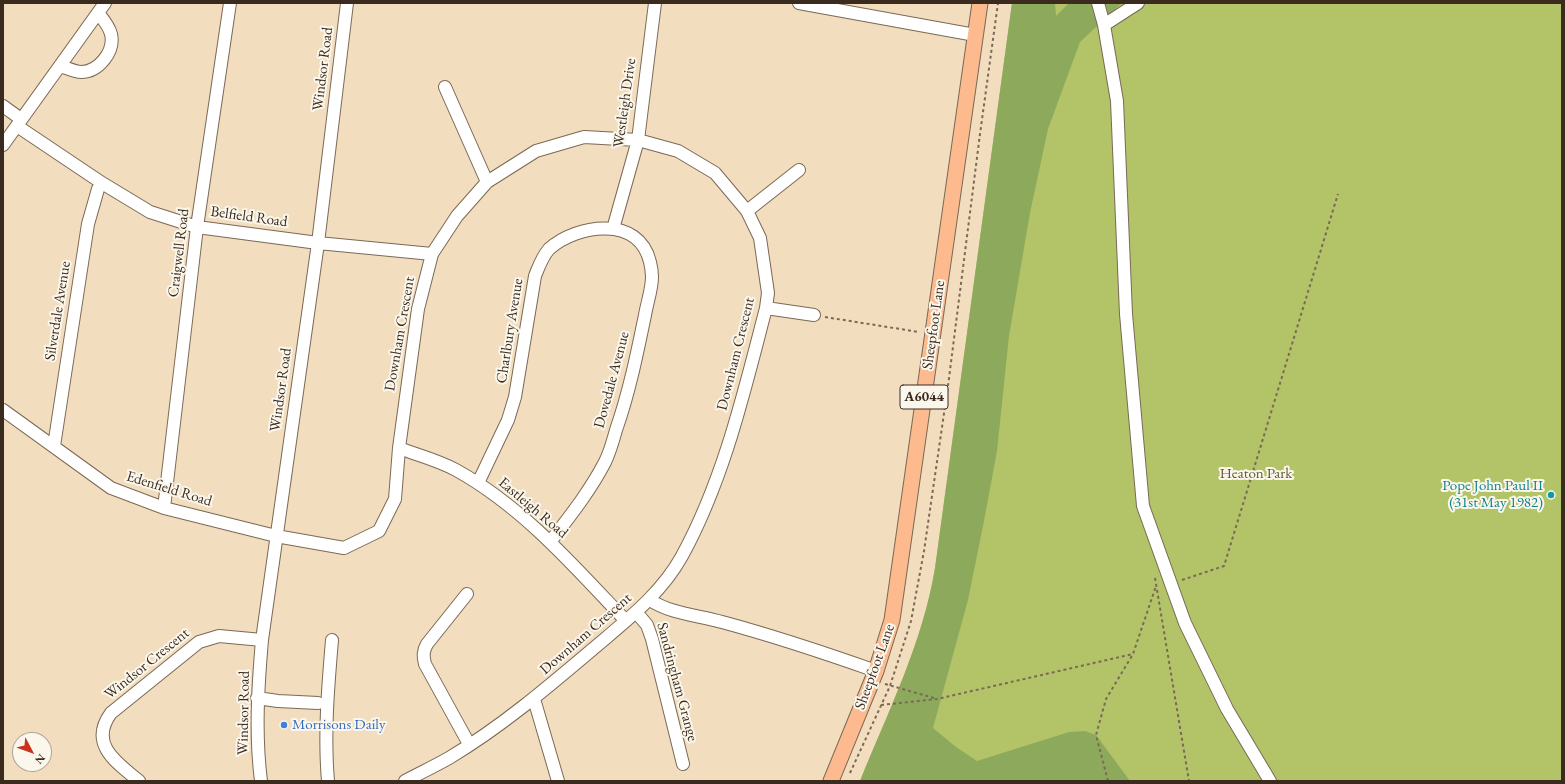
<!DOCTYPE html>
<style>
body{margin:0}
#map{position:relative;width:1565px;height:784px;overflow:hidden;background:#f2ddbe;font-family:"EB Garamond",serif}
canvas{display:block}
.frame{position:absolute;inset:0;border:4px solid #3b2a1e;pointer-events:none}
.north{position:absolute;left:12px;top:732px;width:40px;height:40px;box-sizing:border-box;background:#fbf7ec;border:1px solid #aea59a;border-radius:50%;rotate:131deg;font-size:11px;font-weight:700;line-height:16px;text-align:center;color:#3b2a1e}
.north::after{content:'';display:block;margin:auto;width:14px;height:18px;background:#c8321e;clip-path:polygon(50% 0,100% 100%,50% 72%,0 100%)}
</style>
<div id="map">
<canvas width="1565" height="784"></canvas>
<div class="frame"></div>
<div class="north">N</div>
</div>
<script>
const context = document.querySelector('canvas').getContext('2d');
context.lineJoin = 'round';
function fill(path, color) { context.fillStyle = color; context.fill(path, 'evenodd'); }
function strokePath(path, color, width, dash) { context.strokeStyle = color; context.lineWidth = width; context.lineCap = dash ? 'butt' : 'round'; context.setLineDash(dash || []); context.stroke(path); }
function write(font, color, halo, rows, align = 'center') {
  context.font = font + ' "EB Garamond",serif'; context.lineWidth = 4; context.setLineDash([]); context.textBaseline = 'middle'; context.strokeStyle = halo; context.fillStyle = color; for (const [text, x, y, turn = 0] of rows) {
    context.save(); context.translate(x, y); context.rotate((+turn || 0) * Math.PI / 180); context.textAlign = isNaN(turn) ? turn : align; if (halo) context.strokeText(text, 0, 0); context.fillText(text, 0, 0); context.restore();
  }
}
fill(new Path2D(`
 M 1012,3 L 1562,3 L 1562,781 L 860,781 C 888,712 923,642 935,568 Z`), '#b2c467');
fill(new Path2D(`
 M 1012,3 L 1055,3 L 1056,16 L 1069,3 L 1122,3 L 1080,42 L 1048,129 L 1030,213 L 1009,336 L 997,451 L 984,521 L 968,600 L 933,728 L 956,747 L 977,761 L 1069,732 L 1085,731 L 1096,735 L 1130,781 L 860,781 C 888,712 923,642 935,568 Z`), '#8daa5c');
const minor = new Path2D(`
 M 799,3 L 975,35
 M 1098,3 L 1104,25 L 1117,101 L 1126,314 L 1143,506 L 1185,623 L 1227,709 L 1270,781
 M 1104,25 L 1138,3
 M 60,66 C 67,68 75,72 81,72 C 99,72 115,51 111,34 C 109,26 103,19 98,13
 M 445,87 L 487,182
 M 3,106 L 21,119
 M 17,126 L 102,183 L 150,212 L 197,227 L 318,243 L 432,254
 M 3,145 L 105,3
 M 747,211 L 799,170
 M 613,229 L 638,140 L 655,3
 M 766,308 L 814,315
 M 3,410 L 111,488 L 164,508 L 276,536 L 344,548 L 379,531 L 395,499 L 399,448 L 418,309 L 432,254 L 457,216 L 487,182 L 536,151 L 584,137 L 638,140 L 678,151 L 715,173 L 747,211 L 760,238 L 768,293 L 766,308 C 744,392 724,479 682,556 C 661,594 627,620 594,648 C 548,687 501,727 449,758 C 435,766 420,773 405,781
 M 54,446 L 88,224 L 98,189 L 102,183
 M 399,448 C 417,455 438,460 456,470 C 523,507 574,566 626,621
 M 478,483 L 508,420 L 515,397 L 535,276 C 539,266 542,257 549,249 C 577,224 639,215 650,262 C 651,266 652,272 652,277 C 652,289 647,303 645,315 C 637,354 629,393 616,430 C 613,441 610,452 605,462 C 590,491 570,516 550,542
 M 164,508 L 197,227 L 230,3
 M 467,594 L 427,644 C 423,651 423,656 425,664 L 469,744
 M 650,600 C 671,614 698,615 722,622 C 774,636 825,653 876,671
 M 636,612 L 647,625 L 652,639 L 683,764
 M 257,698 L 278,701 L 318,703
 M 534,699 L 558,781
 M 139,781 C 117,763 88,744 111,713 L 199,642 L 219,636 L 262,640
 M 261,781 C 255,734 258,687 262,640 L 318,243 L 347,3
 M 328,781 C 324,734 328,687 332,640`);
const major = new Path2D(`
 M 831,781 L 876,671 L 892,620 L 980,3`);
strokePath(minor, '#7b6956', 14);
strokePath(major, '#7b6956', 17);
strokePath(new Path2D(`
 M 825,317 L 919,332
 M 1155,578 L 1189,781
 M 1182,580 L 1224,566 L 1338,194
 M 885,684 L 934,698
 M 881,705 L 937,699 L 1133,654
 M 850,773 L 890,686 L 911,621 L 924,551 L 948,386 L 980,134 L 998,3
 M 1108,781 L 1096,735 L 1106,699 L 1133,654 L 1156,586`), '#7b6956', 2, [3, 3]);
strokePath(minor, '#fff', 12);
strokePath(major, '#fcba8e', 15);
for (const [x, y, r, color] of [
 [1551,495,4,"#0f9aa8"],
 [284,725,4,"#3f7fe0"]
]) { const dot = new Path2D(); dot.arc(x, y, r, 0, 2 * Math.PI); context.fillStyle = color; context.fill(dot); strokePath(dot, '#fbf7ec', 1.5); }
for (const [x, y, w] of [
 [924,397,48]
]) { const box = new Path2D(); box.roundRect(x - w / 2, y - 12, w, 24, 3); context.fillStyle = '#fbf7ec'; context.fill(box); strokePath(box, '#3b2a1e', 1); }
write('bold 14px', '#3b2a1e', null, [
 ["A6044",924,397]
]);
write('15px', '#3b2a1e', '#fbf7ec', [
 ["Windsor Road",323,69,-83],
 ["Westleigh Drive",625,103,-82],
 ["Belfield Road",249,217,8],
 ["Craigwell Road",179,253,-83],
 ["Silverdale Avenue",58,311,-81],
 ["Sheepfoot Lane",934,325,-82],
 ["Charlbury Avenue",510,331,-81],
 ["Downham Crescent",400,334,-80],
 ["Downham Crescent",736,354,-76],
 ["Dovedale Avenue",612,380,-75],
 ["Windsor Road",281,390,-82],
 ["Edenfield Road",169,489,17],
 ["Eastleigh Road",533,508,40],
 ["Downham Crescent",586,634,-41],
 ["Windsor Crescent",147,664,-39],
 ["Sheepfoot Lane",875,667,-70],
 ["Sandringham Grange",677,682,75],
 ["Windsor Road",244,713,-89]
]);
write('15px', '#5f5834', '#fbf7ec', [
 ["Heaton Park",1256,474]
]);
write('15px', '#0d838f', '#fbf7ec', [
 ["Pope John Paul II",1543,486],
 ["(31st May 1982)",1543,503]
], 'right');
write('15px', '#366cbe', '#fbf7ec', [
 ["Morrisons Daily",292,725]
], 'left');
</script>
